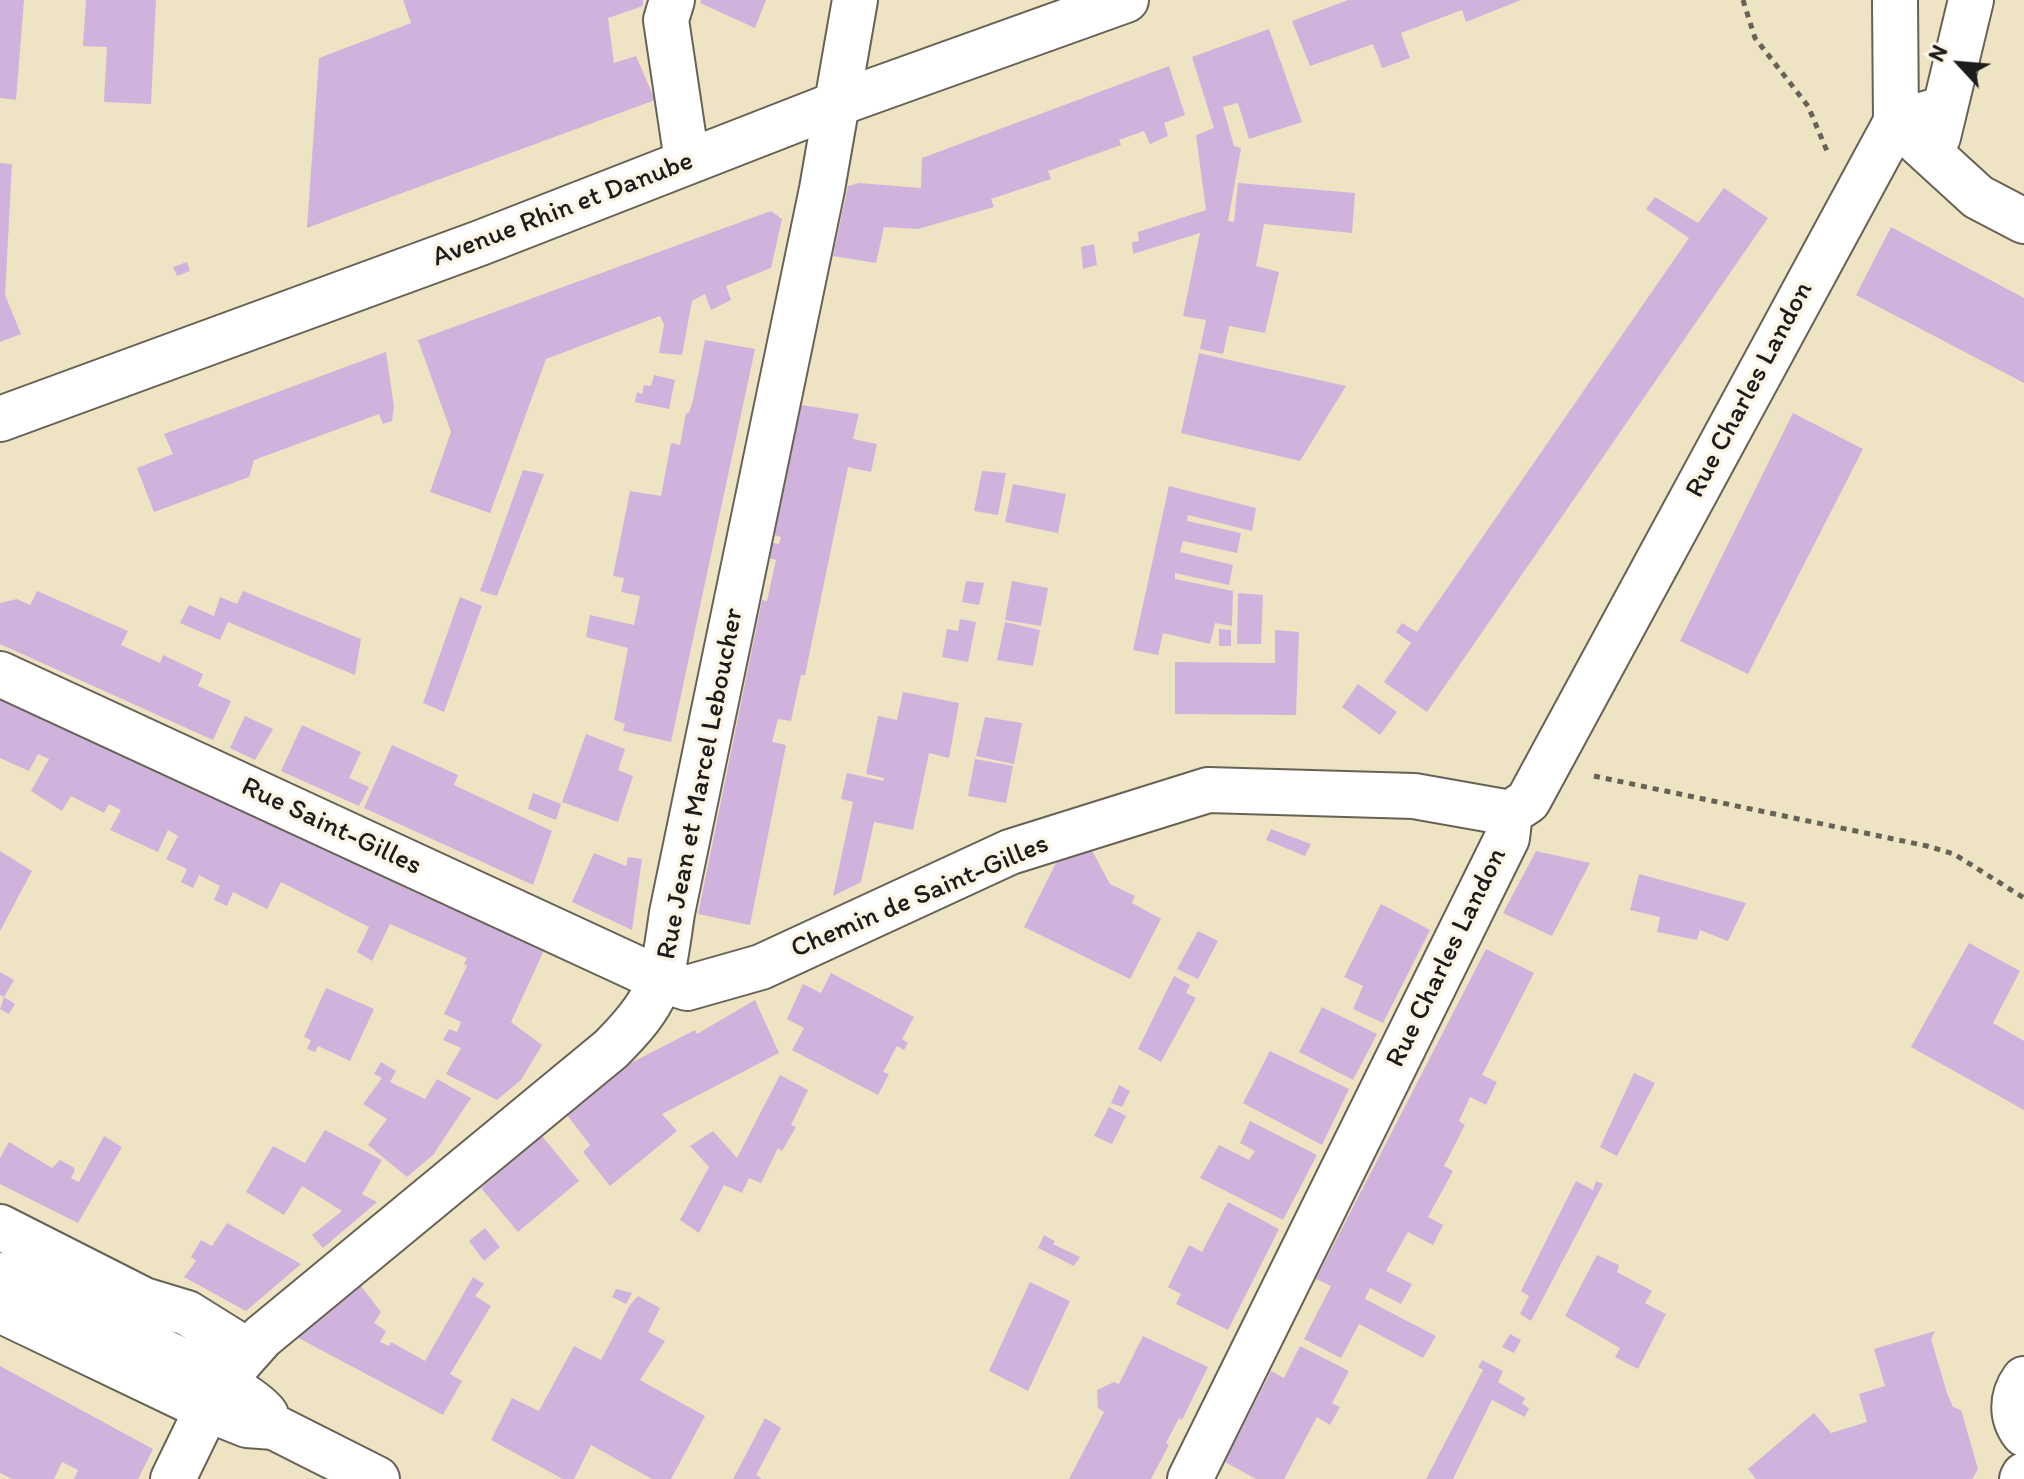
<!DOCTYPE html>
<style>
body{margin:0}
#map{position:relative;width:2024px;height:1479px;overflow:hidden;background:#eee3c3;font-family:Itim,sans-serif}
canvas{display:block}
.north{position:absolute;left:1920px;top:24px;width:80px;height:80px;-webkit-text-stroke:6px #fcf5e5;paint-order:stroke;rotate:296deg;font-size:22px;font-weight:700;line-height:32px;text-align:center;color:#1c1c1c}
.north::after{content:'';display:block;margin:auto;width:28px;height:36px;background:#1c1c1c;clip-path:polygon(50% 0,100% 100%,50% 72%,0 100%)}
</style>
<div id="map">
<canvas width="2024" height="1479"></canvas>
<div class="north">N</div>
</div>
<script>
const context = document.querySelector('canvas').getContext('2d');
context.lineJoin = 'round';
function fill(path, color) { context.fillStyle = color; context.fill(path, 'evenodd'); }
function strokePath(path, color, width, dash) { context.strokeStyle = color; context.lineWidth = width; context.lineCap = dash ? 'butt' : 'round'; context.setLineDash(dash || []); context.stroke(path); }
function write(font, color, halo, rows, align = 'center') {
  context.font = font + ' Itim,sans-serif'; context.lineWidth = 7; context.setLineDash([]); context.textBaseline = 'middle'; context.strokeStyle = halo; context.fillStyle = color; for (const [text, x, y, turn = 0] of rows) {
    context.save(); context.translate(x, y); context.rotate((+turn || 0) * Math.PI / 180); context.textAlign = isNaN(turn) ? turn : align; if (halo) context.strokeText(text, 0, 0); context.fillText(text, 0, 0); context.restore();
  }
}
fill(new Path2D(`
 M 0,0 L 24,0 L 16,100 L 0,98 Z
 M 86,0 L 156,0 L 151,104 L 104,102 L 107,47 L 83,46 Z
 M 403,0 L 643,0 L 643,6 L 608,18 L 614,63 L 636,56 L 655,100 L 307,228 L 319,58 L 411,23 Z
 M 701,0 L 766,0 L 755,28 L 700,3 Z
 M 1348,0 L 1521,0 L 1466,22 L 1462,10 L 1401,33 L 1410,58 L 1382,68 L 1373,44 L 1310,66 L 1292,21 Z
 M 1269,29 L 1302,122 L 1249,139 L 1238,103 L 1223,107 L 1234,146 L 1241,148 L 1228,221 L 1234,222 L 1238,183 L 1355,193 L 1352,233 L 1264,224 L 1256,266 L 1279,272 L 1265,333 L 1229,326 L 1223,354 L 1200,349 L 1206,320 L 1183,316 L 1200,233 L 1133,254 L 1132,242 L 1139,241 L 1138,232 L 1206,210 L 1196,135 L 1214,128 L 1192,57 Z
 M 1169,66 L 1185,115 L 1164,123 L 1168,136 L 1150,144 L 1144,131 L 1119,140 L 1121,145 L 1048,171 L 1051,179 L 991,199 L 994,207 L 918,229 L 884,227 L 876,263 L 833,256 L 848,186 L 859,183 L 921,188 L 922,158 Z
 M 0,163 L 12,164 L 5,295 L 21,334 L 0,342 Z
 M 1724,188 L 1768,218 L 1427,712 L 1384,682 L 1411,643 L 1396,632 L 1402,623 L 1417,632 L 1689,238 L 1646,209 L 1655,197 L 1698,223 Z
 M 771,211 L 782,219 L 771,268 L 726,286 L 731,300 L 711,310 L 705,294 L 692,301 L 682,355 L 659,353 L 664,325 L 660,316 L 546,359 L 490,513 L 430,492 L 451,432 L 418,340 Z
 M 1891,227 L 2024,298 L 2024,383 L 1856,295 Z
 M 1094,244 L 1097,265 L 1083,269 L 1081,247 Z
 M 187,262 L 190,271 L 177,276 L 173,267 Z
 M 705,340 L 755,349 L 671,742 L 623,731 L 625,724 L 614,720 L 628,648 L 586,637 L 590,615 L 634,625 L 640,596 L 621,592 L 624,578 L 613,576 L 630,491 L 661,496 L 671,443 L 680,445 L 686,413 L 689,413 L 693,400 Z
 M 386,352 L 394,407 L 392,421 L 383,424 L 379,414 L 254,460 L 249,477 L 154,512 L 137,468 L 173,454 L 164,434 Z
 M 1199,353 L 1238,362 L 1346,386 L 1300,461 L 1181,433 Z
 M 654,375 L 675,380 L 669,409 L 635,402 L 637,392 L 642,394 L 644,385 L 651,386 Z
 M 801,405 L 859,414 L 853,439 L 877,444 L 871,472 L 848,467 L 805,675 L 801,675 L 791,721 L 778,719 L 772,742 L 786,745 L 750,925 L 698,914 L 762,600 L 767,601 L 776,560 L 765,557 L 768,542 L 779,544 L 781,537 L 774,535 Z
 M 1793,413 L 1863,449 L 1748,674 L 1680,641 Z
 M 523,470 L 544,474 L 497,596 L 480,591 Z
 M 982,471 L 1006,473 L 998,515 L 974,511 Z
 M 1013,484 L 1066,494 L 1058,533 L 1005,522 Z
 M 1169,486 L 1256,508 L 1252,531 L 1188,515 L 1187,521 L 1241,533 L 1237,553 L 1183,541 L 1180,552 L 1233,565 L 1229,585 L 1175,573 L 1175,579 L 1233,591 L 1232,626 L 1215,623 L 1210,644 L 1163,633 L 1158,655 L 1133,650 Z
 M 966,581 L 984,583 L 979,605 L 962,602 Z
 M 1012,581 L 1048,588 L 1041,626 L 1005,620 Z
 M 37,591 L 128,631 L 121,645 L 160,663 L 163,655 L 203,674 L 198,686 L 231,701 L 213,740 L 0,644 L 0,603 L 17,599 L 30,605 Z
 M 243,591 L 361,639 L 355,675 L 228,622 L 220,640 L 180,623 L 189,605 L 214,616 L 220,597 L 237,604 Z
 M 1238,593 L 1263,595 L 1261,644 L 1237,644 Z
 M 460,597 L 482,606 L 444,712 L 423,703 Z
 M 960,619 L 976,622 L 968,662 L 942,657 L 947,629 L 958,631 Z
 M 1005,622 L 1040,630 L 1033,666 L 997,660 Z
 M 1219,629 L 1231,630 L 1231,646 L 1219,646 Z
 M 1275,630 L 1299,632 L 1296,715 L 1175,714 L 1175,662 L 1275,663 Z
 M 1358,684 L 1397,712 L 1380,735 L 1342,707 Z
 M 903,692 L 959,703 L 949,758 L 929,753 L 913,830 L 874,822 L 861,882 L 833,896 L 853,802 L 841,799 L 847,773 L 883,781 L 884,778 L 866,774 L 878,716 L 897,720 Z
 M 0,698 L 546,946 L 511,1022 L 542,1045 L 521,1080 L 497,1100 L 446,1074 L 461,1048 L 443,1040 L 449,1029 L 457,1032 L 461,1022 L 444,1014 L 467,966 L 464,964 L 467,958 L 390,924 L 372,961 L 357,952 L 369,927 L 281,882 L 267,909 L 233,892 L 227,906 L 214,900 L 220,886 L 199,875 L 193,888 L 181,882 L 187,869 L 166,859 L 178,836 L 168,830 L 158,852 L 110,830 L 121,810 L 109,804 L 104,813 L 71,796 L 62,811 L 31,791 L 49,759 L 38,754 L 29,771 L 0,758 Z
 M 245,716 L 273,729 L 255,760 L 230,748 Z
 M 985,717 L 1022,723 L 1014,764 L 976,756 Z
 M 302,725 L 361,752 L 349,778 L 369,787 L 359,806 L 281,771 Z
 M 586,734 L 625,749 L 618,770 L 633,776 L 618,822 L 562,802 Z
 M 392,745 L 458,775 L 454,785 L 552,831 L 533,885 L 364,808 Z
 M 975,759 L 1013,766 L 1006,803 L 968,796 Z
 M 533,793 L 561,804 L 556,820 L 528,809 Z
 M 1271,829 L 1311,844 L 1305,856 L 1266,840 Z
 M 1088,843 L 1110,884 L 1135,896 L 1132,903 L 1161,919 L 1130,979 L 1024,927 L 1058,859 Z
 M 0,851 L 32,871 L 0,931 Z
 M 1536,851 L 1590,863 L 1552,936 L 1503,913 Z
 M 594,853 L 626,866 L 628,857 L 642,859 L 632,930 L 572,902 Z
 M 1639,874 L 1746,903 L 1728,941 L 1700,930 L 1697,940 L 1657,932 L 1660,917 L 1630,910 Z
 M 1381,904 L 1430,930 L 1383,1023 L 1353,1009 L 1363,986 L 1344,977 Z
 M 1198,931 L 1218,941 L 1198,979 L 1177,969 Z
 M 1969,943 L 2020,971 L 1993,1023 L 2024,1041 L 2024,1110 L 1911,1047 Z
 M 1486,949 L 1534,973 L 1482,1075 L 1497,1082 L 1486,1105 L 1470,1097 L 1459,1121 L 1465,1125 L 1444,1166 L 1453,1171 L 1428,1217 L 1443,1225 L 1433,1245 L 1408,1232 L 1386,1271 L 1412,1284 L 1401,1304 L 1370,1288 L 1365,1299 L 1436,1336 L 1423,1358 L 1359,1324 L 1341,1358 L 1304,1339 L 1331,1286 L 1316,1279 Z
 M 0,972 L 14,980 L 4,997 L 0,995 Z
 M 831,973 L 914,1017 L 902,1039 L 908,1043 L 904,1050 L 897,1046 L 883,1072 L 889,1074 L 878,1095 L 792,1050 L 804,1028 L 787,1019 L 803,984 L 821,993 Z
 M 1174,976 L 1190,985 L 1186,993 L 1196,998 L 1161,1062 L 1138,1049 Z
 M 326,988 L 374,1009 L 350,1061 L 318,1046 L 315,1052 L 307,1049 L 311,1040 L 304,1037 Z
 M 4,997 L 15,1004 L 9,1014 L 0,1009 Z
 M 755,1000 L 779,1053 L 662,1114 L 677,1131 L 610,1186 L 583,1152 L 590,1145 L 567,1115 L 623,1067 L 695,1030 L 697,1034 Z
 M 1322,1007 L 1377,1034 L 1353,1080 L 1299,1052 Z
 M 1270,1051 L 1349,1089 L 1322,1145 L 1243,1103 Z
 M 381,1062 L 396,1071 L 390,1082 L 425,1099 L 437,1079 L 471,1098 L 433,1155 L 407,1177 L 368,1145 L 387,1119 L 363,1104 L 382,1078 L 374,1074 Z
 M 1634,1073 L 1655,1083 L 1617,1156 L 1600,1147 Z
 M 780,1075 L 808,1090 L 791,1125 L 796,1127 L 782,1151 L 778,1148 L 761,1183 L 749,1178 L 742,1193 L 724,1185 L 699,1233 L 680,1220 L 709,1167 L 690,1146 L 713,1131 L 737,1158 Z
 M 1119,1085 L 1130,1091 L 1122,1107 L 1111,1103 Z
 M 1109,1107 L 1126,1116 L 1112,1144 L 1094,1136 Z
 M 1250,1121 L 1317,1155 L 1283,1220 L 1200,1178 L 1219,1145 L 1249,1160 L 1255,1151 L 1240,1143 Z
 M 325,1130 L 382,1160 L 362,1194 L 377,1202 L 323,1248 L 312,1235 L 342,1211 L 302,1186 L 284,1215 L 246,1192 L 273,1146 L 305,1163 Z
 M 104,1136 L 122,1147 L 78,1223 L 0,1184 L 0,1158 L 9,1142 L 52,1168 L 60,1160 L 73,1167 L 75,1170 L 71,1178 L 79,1182 Z
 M 542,1136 L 579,1181 L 518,1232 L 481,1188 Z
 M 1576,1181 L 1593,1190 L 1596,1181 L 1603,1184 L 1531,1321 L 1520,1314 L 1529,1296 L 1521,1291 Z
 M 1228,1202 L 1279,1229 L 1228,1330 L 1176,1304 L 1181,1294 L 1168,1287 L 1189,1245 L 1202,1252 Z
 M 227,1223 L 301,1264 L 246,1311 L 184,1277 L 196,1261 L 191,1257 L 201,1240 L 212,1246 Z
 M 485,1228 L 500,1247 L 484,1261 L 469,1241 Z
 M 1044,1235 L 1055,1241 L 1053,1244 L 1080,1257 L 1074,1266 L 1038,1248 Z
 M 1597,1255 L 1619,1265 L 1617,1272 L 1652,1291 L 1645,1303 L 1666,1314 L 1638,1369 L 1615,1357 L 1620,1348 L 1565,1316 Z
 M 473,1277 L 484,1284 L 475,1296 L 491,1306 L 450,1374 L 462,1381 L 443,1415 L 293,1335 L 357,1281 L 381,1312 L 374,1323 L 386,1331 L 380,1342 L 389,1346 L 391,1342 L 425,1361 Z
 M 1030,1282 L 1070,1301 L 1028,1391 L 989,1371 Z
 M 616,1289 L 632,1293 L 626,1304 L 612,1297 Z
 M 638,1296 L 660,1308 L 648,1332 L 665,1341 L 640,1380 L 705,1416 L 671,1479 L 652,1479 L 591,1445 L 574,1479 L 563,1479 L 491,1440 L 512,1398 L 539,1411 L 574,1346 L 601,1360 L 630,1305 Z
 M 1935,1331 L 1931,1339 L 1947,1393 L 1953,1407 L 1961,1410 L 1978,1469 L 1972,1479 L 1756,1479 L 1748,1469 L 1814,1413 L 1831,1433 L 1867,1422 L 1859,1394 L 1885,1386 L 1874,1349 Z
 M 1510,1334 L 1521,1340 L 1514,1353 L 1502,1347 Z
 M 1143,1336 L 1208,1367 L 1182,1420 L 1179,1418 L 1166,1443 L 1169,1445 L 1151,1479 L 1069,1479 L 1104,1412 L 1098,1408 L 1097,1390 L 1114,1382 L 1119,1384 Z
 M 1300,1346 L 1349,1371 L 1332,1403 L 1340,1407 L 1330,1425 L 1317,1417 L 1284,1479 L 1256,1479 L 1225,1462 L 1271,1371 L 1284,1378 Z
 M 1482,1360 L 1503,1371 L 1498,1382 L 1525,1398 L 1522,1404 L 1529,1408 L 1525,1417 L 1492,1400 L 1453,1479 L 1426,1479 L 1483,1370 L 1478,1367 Z
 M 0,1366 L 153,1449 L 138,1479 L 74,1479 L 78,1470 L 62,1462 L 54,1479 L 12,1479 L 0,1473 Z
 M 765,1418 L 781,1428 L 756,1475 L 762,1479 L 733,1479 Z`), '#d0b3dd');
const minor = new Path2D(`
 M 672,0 L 666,20 L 687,161
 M 1895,0 L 1896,122 L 1978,197 L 2024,221
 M 1938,137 L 1971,0
 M 0,674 L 662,980 L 687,988 L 761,967 L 1010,852 L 1208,790 L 1414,796 L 1510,813
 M 0,1227 L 144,1300 L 187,1313 L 248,1351
 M 2024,1379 C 2011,1397 2011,1417 2024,1434
 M 222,1382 L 262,1337 L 611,1049 C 662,998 662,982 672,913 L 822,189 L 855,0
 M 173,1479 L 207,1409
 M 1190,1479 L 1507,838 L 1510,813 L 1528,801 L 1896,122 L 1943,109
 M 2022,1479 L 2024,1475`);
const major = new Path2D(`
 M 0,419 L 480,243 L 839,103 L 1126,0
 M 0,1275 C 47,1298 246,1383 266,1415
 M 0,1310 L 207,1409 L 247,1425 L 274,1427 L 377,1479`);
strokePath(minor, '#666256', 48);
strokePath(major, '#666256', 48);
strokePath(new Path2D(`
 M 1743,0 L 1755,38 L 1808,106 L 1827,151
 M 1594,776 L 1927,846 L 1954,854 L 2024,898`), '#666256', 5, [6, 6]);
strokePath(minor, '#fff', 44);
strokePath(major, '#fff', 44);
write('28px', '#1c1c1c', '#fcf5e5', [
 ["Avenue Rhin et Danube",563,210,-21],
 ["Rue Charles Landon",1750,390,-62],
 ["Rue Jean et Marcel Leboucher",701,784,-79],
 ["Rue Saint-Gilles",331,827,25],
 ["Chemin de Saint-Gilles",920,897,-23],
 ["Rue Charles Landon",1447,958,-64]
]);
</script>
